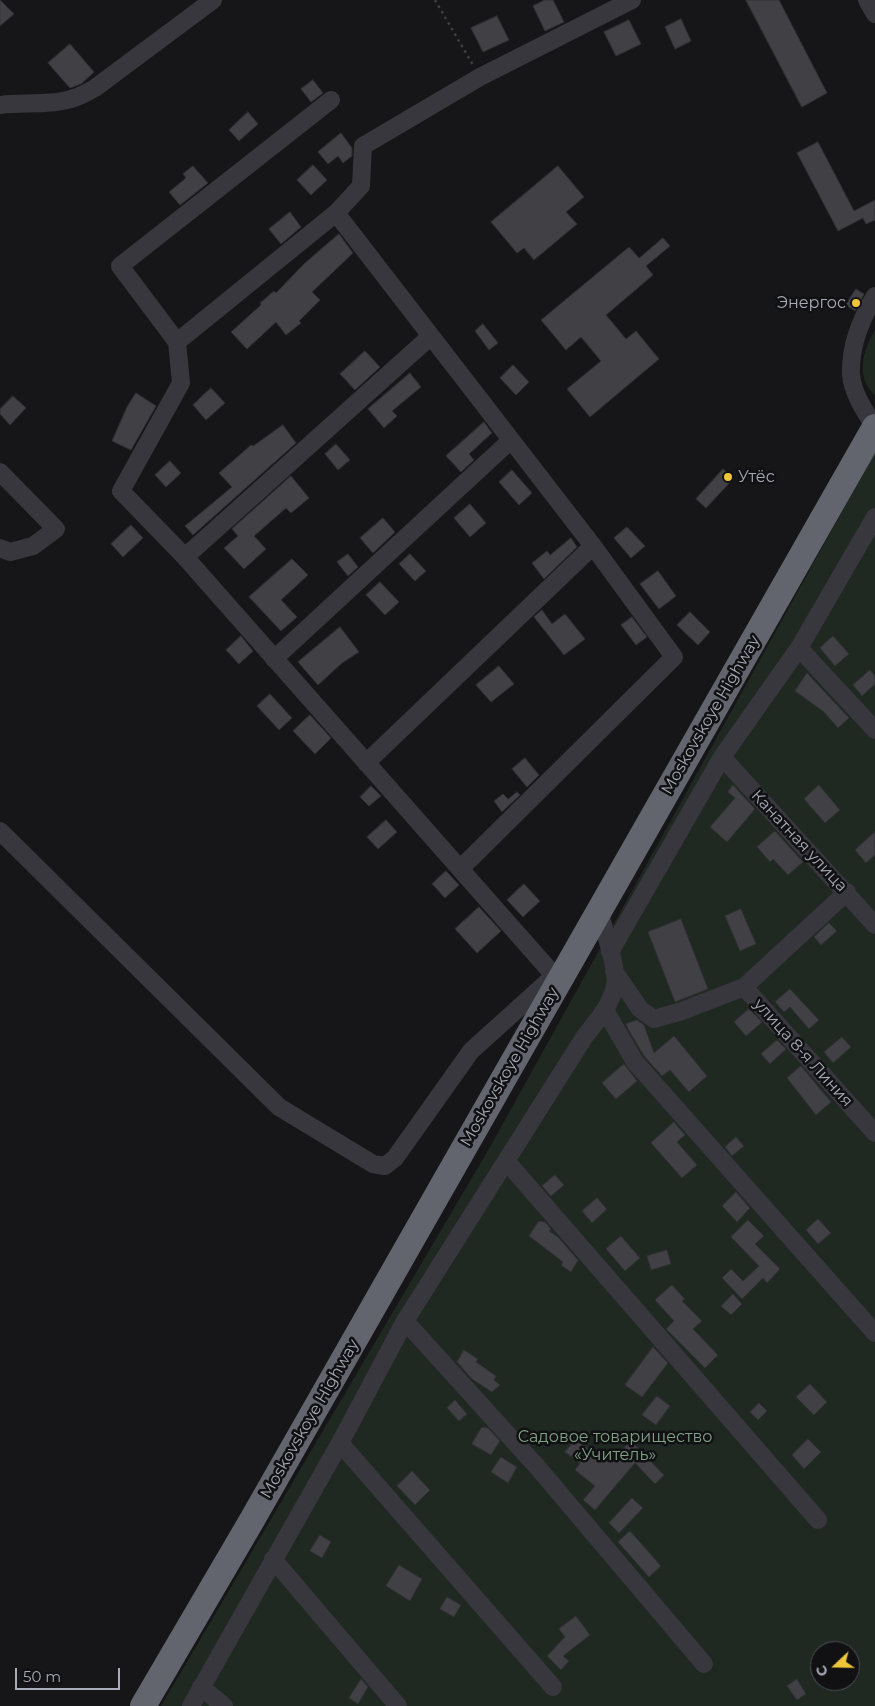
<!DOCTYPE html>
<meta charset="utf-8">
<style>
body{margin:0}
#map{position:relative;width:875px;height:1706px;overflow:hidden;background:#161618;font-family:Montserrat,sans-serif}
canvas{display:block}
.north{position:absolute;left:810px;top:1641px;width:50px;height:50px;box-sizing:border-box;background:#111113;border:1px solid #4d4f55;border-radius:50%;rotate:249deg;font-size:14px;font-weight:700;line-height:20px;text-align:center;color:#a8abb8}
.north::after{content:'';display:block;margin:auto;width:18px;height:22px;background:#eec538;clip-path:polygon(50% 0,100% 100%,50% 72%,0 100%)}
.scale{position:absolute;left:15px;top:1668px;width:105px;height:22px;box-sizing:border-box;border:2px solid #a8abb8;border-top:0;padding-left:6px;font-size:15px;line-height:18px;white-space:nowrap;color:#a8abb8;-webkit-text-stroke:4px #111113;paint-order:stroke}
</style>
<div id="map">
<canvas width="875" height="1706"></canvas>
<div class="north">С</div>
<div class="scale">50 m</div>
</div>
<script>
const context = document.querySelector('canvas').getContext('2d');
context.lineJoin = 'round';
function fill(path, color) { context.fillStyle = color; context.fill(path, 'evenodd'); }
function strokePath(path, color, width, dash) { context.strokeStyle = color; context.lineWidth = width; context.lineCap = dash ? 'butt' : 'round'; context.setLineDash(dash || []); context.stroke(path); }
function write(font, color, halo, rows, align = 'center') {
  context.font = font + ' Montserrat,sans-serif'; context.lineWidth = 5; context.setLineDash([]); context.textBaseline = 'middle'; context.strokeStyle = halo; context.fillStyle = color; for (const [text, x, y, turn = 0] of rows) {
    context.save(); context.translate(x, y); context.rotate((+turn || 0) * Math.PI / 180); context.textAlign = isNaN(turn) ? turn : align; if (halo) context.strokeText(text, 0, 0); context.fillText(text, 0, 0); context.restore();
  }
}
fill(new Path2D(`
 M 875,330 L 875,395 C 855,378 863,350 875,330 Z
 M 875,452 L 875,1706 L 161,1706 L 490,1147 ZM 820,1651 L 850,1651 L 850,1681 L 820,1681 Z`), '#202822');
const building = new Path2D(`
 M 0,0 L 14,14 L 0,26 Z
 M 545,0 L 553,0 L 564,22 L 545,31 L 533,6 Z
 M 746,0 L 779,0 L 827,93 L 802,107 Z
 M 497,16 L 509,40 L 483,52 L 471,28 Z
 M 681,19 L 691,41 L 675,49 L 665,27 Z
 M 629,20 L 641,44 L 616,56 L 604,32 Z
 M 70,44 L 94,72 L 81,84 L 70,88 L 48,63 Z
 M 313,80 L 323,93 L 311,102 L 301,89 Z
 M 248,112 L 258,124 L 239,141 L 229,130 Z
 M 341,133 L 352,148 L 352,156 L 343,163 L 338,156 L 328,164 L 318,152 Z
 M 818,142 L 854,211 L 875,200 L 875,220 L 866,224 L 863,218 L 838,231 L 797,153 Z
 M 313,165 L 327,180 L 311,195 L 297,180 Z
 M 193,166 L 208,183 L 180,205 L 169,192 L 186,178 L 183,174 Z
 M 558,166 L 584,197 L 566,212 L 577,224 L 534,260 L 524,248 L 517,253 L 491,222 Z
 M 290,212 L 301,227 L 281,244 L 269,229 Z
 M 339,234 L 353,253 L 312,292 L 320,300 L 299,321 L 301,323 L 286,335 L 276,322 L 247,349 L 231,332 L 261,305 L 260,303 L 274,291 L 276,293 L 305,263 Z
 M 663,238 L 670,246 L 646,266 L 653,275 L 606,315 L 626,339 L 636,331 L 659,359 L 590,417 L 567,389 L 601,361 L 581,337 L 566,350 L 541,320 L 629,247 L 639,258 Z
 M 856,289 L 864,294 L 855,311 L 846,305 Z
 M 483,324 L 498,343 L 489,350 L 475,331 Z
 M 365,351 L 380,367 L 355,390 L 340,374 Z
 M 513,365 L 529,382 L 516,395 L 500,378 Z
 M 410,373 L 421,387 L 392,411 L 397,416 L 384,428 L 368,409 Z
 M 211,388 L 225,403 L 206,420 L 193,405 Z
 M 136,393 L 156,406 L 131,450 L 112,441 L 127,407 Z
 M 13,396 L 26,408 L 10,425 L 0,414 L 0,409 Z
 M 484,422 L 492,433 L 469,454 L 474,460 L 461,472 L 446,456 Z
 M 283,425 L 296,443 L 193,535 L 185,526 L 232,487 L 219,473 L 251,445 L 253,446 Z
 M 336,444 L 350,460 L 338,470 L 325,454 Z
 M 170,461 L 181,473 L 166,487 L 155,475 Z
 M 723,469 L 734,478 L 706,508 L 696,499 Z
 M 512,470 L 532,493 L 519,505 L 499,482 Z
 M 291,476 L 309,498 L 291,513 L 286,508 L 254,536 L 266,549 L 244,569 L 224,548 L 238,536 L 232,529 Z
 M 470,504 L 486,523 L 470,537 L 454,518 Z
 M 383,518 L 395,532 L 373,553 L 360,538 Z
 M 131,525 L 143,538 L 123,557 L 111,544 Z
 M 627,527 L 645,546 L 631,558 L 614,538 Z
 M 571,538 L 577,547 L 544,579 L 532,563 L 547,551 L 550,555 Z
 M 348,554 L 358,567 L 348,576 L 337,562 Z
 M 410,554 L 426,571 L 415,581 L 399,564 Z
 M 292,559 L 308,575 L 281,600 L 297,617 L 281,631 L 249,597 Z
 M 658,571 L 676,596 L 659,609 L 640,584 Z
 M 380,582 L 399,602 L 385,615 L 366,595 Z
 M 542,610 L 552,624 L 565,614 L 585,639 L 564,655 L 534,617 Z
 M 690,612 L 710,632 L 698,645 L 677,625 Z
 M 632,617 L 647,637 L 636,645 L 621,625 Z
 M 340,627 L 359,652 L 342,663 L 318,685 L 298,662 Z
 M 241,636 L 253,651 L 239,664 L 226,650 Z
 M 833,636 L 849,654 L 835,666 L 820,648 Z
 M 499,666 L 514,684 L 491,702 L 476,685 Z
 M 870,670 L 875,676 L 875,684 L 862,696 L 853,685 Z
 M 807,673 L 849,718 L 838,728 L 824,712 L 795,691 Z
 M 270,694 L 292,718 L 279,730 L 257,706 Z
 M 310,715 L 331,738 L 315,754 L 293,731 Z
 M 525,758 L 539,775 L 527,787 L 512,769 Z
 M 733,785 L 755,809 L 727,842 L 710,827 L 735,798 L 728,792 Z
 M 819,785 L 840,810 L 825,823 L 804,799 Z
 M 371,786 L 381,796 L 369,806 L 360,797 Z
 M 517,792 L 520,795 L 502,812 L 494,801 L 503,794 L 508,799 Z
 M 386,820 L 397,832 L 378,849 L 367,837 Z
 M 775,831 L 803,862 L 788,875 L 773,859 L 770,862 L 757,847 Z
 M 875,832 L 875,855 L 866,863 L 855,850 Z
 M 446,871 L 459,885 L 445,898 L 432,884 Z
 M 524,884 L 540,901 L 523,917 L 507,900 Z
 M 479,907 L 501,931 L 477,953 L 455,929 Z
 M 741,909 L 756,944 L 740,951 L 725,916 Z
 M 681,919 L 708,989 L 675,1002 L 648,932 Z
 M 829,923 L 837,931 L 821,945 L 814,937 Z
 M 790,989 L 819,1020 L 809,1029 L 790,1007 L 784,1012 L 775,1002 Z
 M 749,1009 L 762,1022 L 746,1036 L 734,1022 Z
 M 637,1020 L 644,1025 L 654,1053 L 674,1036 L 707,1076 L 689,1092 L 670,1070 L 662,1076 L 644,1056 L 628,1029 L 626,1024 Z
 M 842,1037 L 851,1047 L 833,1063 L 824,1052 Z
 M 777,1040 L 786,1049 L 770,1064 L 761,1054 Z
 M 624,1064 L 637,1081 L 616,1099 L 602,1083 Z
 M 801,1066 L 831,1102 L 816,1115 L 787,1078 Z
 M 674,1122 L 685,1135 L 677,1142 L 697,1165 L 682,1178 L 651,1143 Z
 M 736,1137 L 744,1146 L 732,1156 L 725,1147 Z
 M 555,1175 L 564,1185 L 551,1196 L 542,1186 Z
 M 736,1192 L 750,1208 L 737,1222 L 722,1206 Z
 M 597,1198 L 607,1209 L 592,1223 L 582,1211 Z
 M 818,1219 L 831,1233 L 818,1244 L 806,1230 Z
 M 748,1220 L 764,1236 L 755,1244 L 780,1269 L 767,1283 L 763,1278 L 742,1299 L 722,1278 L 731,1269 L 743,1281 L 759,1266 L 731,1237 Z
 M 539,1221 L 545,1222 L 551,1229 L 549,1231 L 558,1237 L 578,1260 L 571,1272 L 561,1265 L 563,1262 L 529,1236 Z
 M 621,1236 L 640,1258 L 625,1271 L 606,1249 Z
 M 667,1250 L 671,1264 L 651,1270 L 647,1256 Z
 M 672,1285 L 685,1299 L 682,1301 L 702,1321 L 693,1329 L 718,1355 L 705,1368 L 666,1329 L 674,1321 L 655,1300 Z
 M 733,1294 L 742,1304 L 731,1315 L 721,1306 Z
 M 653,1347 L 668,1363 L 642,1397 L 625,1385 Z
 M 464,1350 L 478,1359 L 476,1362 L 496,1376 L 494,1380 L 500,1385 L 492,1392 L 472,1379 L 457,1362 Z
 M 810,1384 L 827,1402 L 814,1415 L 796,1397 Z
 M 657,1396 L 670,1406 L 656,1425 L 642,1415 Z
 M 455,1400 L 467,1414 L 459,1421 L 447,1408 Z
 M 759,1403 L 767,1411 L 758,1420 L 750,1412 Z
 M 482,1427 L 488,1428 L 500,1441 L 491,1455 L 472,1444 Z
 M 808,1439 L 821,1452 L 804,1469 L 792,1455 Z
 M 575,1440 L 609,1462 L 631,1441 L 664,1475 L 655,1484 L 635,1463 L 595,1510 L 583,1500 L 595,1486 L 575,1470 L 580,1463 L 565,1452 Z
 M 501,1457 L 517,1467 L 508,1483 L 491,1472 Z
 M 412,1471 L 430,1490 L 415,1505 L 397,1486 Z
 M 632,1498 L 643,1508 L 619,1533 L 609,1523 Z
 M 630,1531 L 661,1566 L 649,1577 L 618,1542 Z
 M 320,1535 L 331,1542 L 322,1558 L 310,1551 Z
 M 399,1565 L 422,1579 L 410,1601 L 386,1586 Z
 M 447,1597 L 461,1605 L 454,1617 L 440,1609 Z
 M 576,1616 L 590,1635 L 563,1656 L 569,1661 L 561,1670 L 547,1656 L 565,1637 L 559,1629 Z
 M 361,1679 L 368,1687 L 358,1704 L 349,1698 Z
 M 797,1679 L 806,1694 L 797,1700 L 787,1686 Z`);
fill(building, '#404045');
strokePath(building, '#303034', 1);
strokePath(new Path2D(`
 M 435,0 L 473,65`), '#3d3e44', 2.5, [2.5, 4]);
strokePath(new Path2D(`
 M 867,0 L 875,14
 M 0,105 C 24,102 51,106 74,98 C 81,96 88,92 95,88 L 213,0
 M 336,213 L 593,546 L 674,657 L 460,869
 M 177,342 L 120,266 L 331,100
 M 875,427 C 865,412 852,392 851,374 C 850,346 861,319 875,296
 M 0,472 L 56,529 L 33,546 L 10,552 L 0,548
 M 185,557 L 431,336
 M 799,648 L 875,730
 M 274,659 L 511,440
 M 722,757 L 875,925
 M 366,763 L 593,546
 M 0,831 L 279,1107 L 373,1164 L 385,1166 L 395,1158 L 471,1051 L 554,976
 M 847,892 L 744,987 L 875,1133
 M 610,952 L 722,757 L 799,648 L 875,517
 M 614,971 L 640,1009 L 654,1019 L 682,1011 L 744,987
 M 559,981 L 185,557 L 121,491 L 181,383 L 177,342 L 336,213 L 361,186 L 363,146 L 480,77 L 632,0
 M 605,1010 L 635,1062 L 875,1333
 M 507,1162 L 818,1520
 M 405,1321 L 539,1469 L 704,1664
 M 340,1443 L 553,1687
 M 273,1559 L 398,1706
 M 201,1687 L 224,1706
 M 191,1706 L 340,1443 L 405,1321 L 585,1036 C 597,1021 611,1005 615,986 C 619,972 603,927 599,910`), '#37373d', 18);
strokePath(new Path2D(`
 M 143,1706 L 252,1520 L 875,427`), '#63656e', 26);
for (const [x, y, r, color] of [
 [856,303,5,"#eec538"],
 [728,477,5,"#eec538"]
]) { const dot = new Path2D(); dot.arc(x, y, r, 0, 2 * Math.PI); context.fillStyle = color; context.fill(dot); strokePath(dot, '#111113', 2); }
write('16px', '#a8abb8', '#111113', [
 ["Энергос",846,303],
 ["Утёс",738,477,"left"]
], 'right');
write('16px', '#a8abb8', '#111113', [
 ["Moskovskoye Highway",711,715,-60],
 ["Канатная улица",799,841,47],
 ["улица 8-я Линия",803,1053,48],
 ["Moskovskoye Highway",510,1067,-60],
 ["Moskovskoye Highway",310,1419,-60]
]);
write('16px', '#80a286', '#111113', [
 ["Садовое товарищество",615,1437],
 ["«Учитель»",615,1455]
]);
</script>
